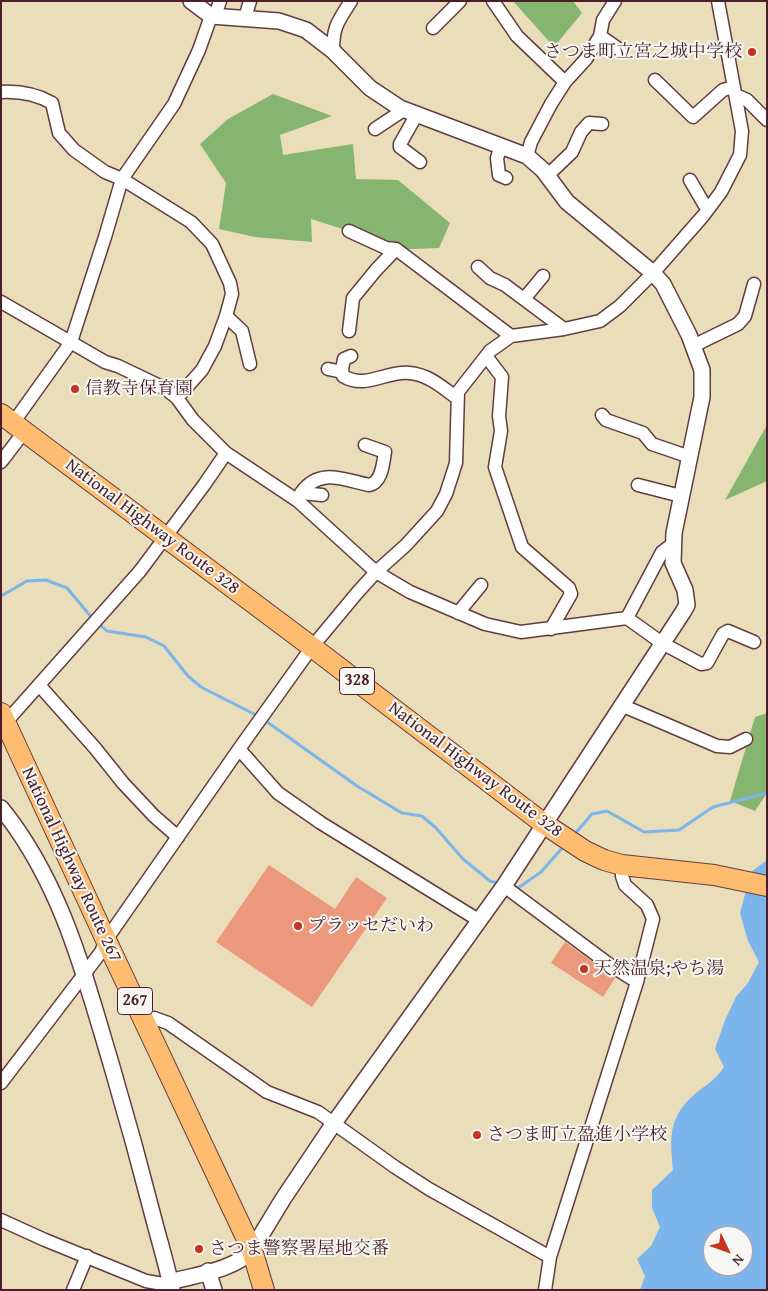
<!DOCTYPE html>
<meta charset="utf-8">
<style>
body{margin:0}
#map{position:relative;width:768px;height:1291px;overflow:hidden;background:#eaddb9;font-family:"Gentium Book Plus",serif}
canvas{display:block}
.frame{position:absolute;inset:0;border:2px solid #4a1f2b;pointer-events:none}
.north{position:absolute;left:703px;top:1226px;width:50px;height:50px;box-sizing:border-box;background:#f6f6f2;border:1px solid #b1a0a2;border-radius:50%;rotate:132deg;font-size:14px;font-weight:700;line-height:20px;text-align:center;color:#4a1f2b}
.north::after{content:'';display:block;margin:auto;width:18px;height:22px;background:#c8321e;clip-path:polygon(50% 0,100% 100%,50% 72%,0 100%)}
</style>
<div id="map">
<canvas width="768" height="1291"></canvas>
<div class="frame"></div>
<div class="north">N</div>
</div>
<script>
const context = document.querySelector('canvas').getContext('2d');
context.lineJoin = 'round';
function fill(path, color) { context.fillStyle = color; context.fill(path, 'evenodd'); }
function strokePath(path, color, width, dash) { context.strokeStyle = color; context.lineWidth = width; context.lineCap = dash ? 'butt' : 'round'; context.setLineDash(dash || []); context.stroke(path); }
function write(font, color, halo, rows, align = 'center') {
  context.font = font + ' "Gentium Book Plus","Noto Serif JP",serif'; context.lineWidth = 4; context.setLineDash([]); context.textBaseline = 'middle'; context.strokeStyle = halo; context.fillStyle = color; for (const [text, x, y, turn = 0] of rows) {
    context.save(); context.translate(x, y); context.rotate((+turn || 0) * Math.PI / 180); context.textAlign = isNaN(turn) ? turn : align; if (halo) context.strokeText(text, 0, 0); context.fillText(text, 0, 0); context.restore();
  }
}
fill(new Path2D(`
 M 513,1 L 573,1 L 582,13 L 554,47 Z
 M 273,94 L 332,116 L 280,135 L 283,155 L 353,144 L 356,179 L 398,180 L 450,223 L 439,248 L 389,250 L 355,233 L 311,219 L 312,242 L 255,237 L 219,229 L 226,183 L 200,144 L 228,119 Z
 M 767,425 L 767,481 L 725,500 Z
 M 767,713 L 767,793 L 755,811 L 730,801 L 755,717 Z`), '#85b56e');
fill(new Path2D(`
 M 767,860 L 767,1290 L 640,1290 L 645,1276 L 637,1259 L 651,1246 L 660,1227 L 652,1208 L 652,1190 L 673,1170 C 670,1136 668,1117 696,1093 C 709,1083 714,1081 724,1067 L 715,1049 L 725,1020 L 736,997 L 748,983 L 759,962 L 748,941 L 740,913 L 751,872 ZM 713,1236 L 743,1236 L 743,1266 L 713,1266 Z`), '#7cb4ec');
strokePath(new Path2D(`
 M 1,596 L 27,581 L 46,580 L 67,588 L 93,619
 M 98,623 L 107,631 L 146,637 L 164,646 L 188,676 L 201,687 L 258,716
 M 263,719 L 357,786 L 402,813 L 422,816 L 436,828 L 463,859 L 490,881 L 501,884
 M 573,836 L 592,814 L 607,811 L 644,832 L 679,830 L 713,807 L 767,793
 M 514,887 L 518,888 L 541,872 L 564,846`), '#7cb4ec', 3);
fill(new Path2D(`
 M 269,865 L 335,909 L 356,877 L 387,898 L 312,1007 L 216,942 Z
 M 565,942 L 615,978 L 603,997 L 551,963 Z`), '#ec987c');
const minor = new Path2D(`
 M 493,1 L 517,36 L 565,82
 M 215,16 L 220,1
 M 245,18 L 250,1
 M 433,28 L 460,1
 M 600,36 L 620,50
 M 333,51 C 333,26 338,22 351,1
 M 655,80 L 693,117 L 723,90 L 734,87
 M 1,92 C 19,91 36,94 52,103 L 59,133 L 74,150 L 105,172 L 122,179 L 191,222 L 212,244 L 230,283 L 232,294 L 226,316 L 215,346 L 202,370 L 177,398
 M 736,95 L 747,100 L 767,120
 M 417,114 L 400,144 L 400,147 L 420,162
 M 375,129 L 405,109
 M 501,146 L 497,158 L 499,175 L 506,178
 M 527,156 L 531,142 L 551,104 L 565,82 L 586,59 L 600,36 L 603,20 L 615,1
 M 548,175 L 572,152 L 581,132 L 589,123 L 602,124
 M 690,180 L 704,204 L 709,208
 M 349,231 L 386,248 L 396,249 L 511,336
 M 478,267 L 490,278 L 505,285 L 564,329
 M 524,299 L 543,276
 M 1,302 L 105,362 L 118,366 L 166,389 L 177,398 L 193,420 L 226,453 L 298,501 L 376,572 L 410,592 L 485,624 L 521,632 L 627,618 L 662,643 L 701,664 L 707,663 L 723,634 L 728,631 L 754,642
 M 226,316 L 242,331 L 250,364
 M 349,331 L 353,298 L 376,270 L 396,249
 M 693,346 L 738,324 L 745,316 L 754,284
 M 351,356 L 344,359 L 342,369 L 343,376 C 366,390 387,370 410,373 C 429,375 442,387 457,398
 M 486,356 L 502,377 L 499,416 L 501,431 L 495,467 L 522,547 L 569,588 L 571,594 L 551,629
 M 328,369 L 342,372
 M 602,415 L 606,420 L 643,433 L 652,444 L 690,457
 M 13,423 L 71,342 L 105,237 L 122,179 L 174,104 L 199,50 L 211,16
 M 1,462 L 24,432
 M 638,485 L 681,496
 M 301,493 C 319,467 344,480 369,485 C 382,483 383,463 385,452 L 365,445
 M 299,498 L 301,493 L 322,495
 M 458,613 L 481,585
 M 627,618 L 662,552 L 674,543
 M 39,685 L 95,748 L 123,783 L 154,816 L 178,837
 M 621,705 L 717,746 L 730,747 L 746,739
 M 6,722 L 140,571 L 204,485 L 226,453
 M 239,749 L 278,793 L 321,823 L 480,921
 M 504,886 L 610,965 L 637,982
 M 144,1020 L 154,1018 L 168,1023 L 267,1092 L 318,1112 L 395,1167 L 429,1189 L 550,1257
 M 1,1083 L 101,952 L 106,940 L 239,749 L 312,647 L 357,593 L 376,572 L 406,545 L 437,511 L 446,494 L 456,463 L 458,392 L 490,351 L 511,336 L 564,329 L 600,321 L 620,306 L 653,273 L 703,216 L 721,192 L 740,155 L 742,131 L 718,1
 M 1,1220 L 45,1240 L 146,1281 L 163,1284 L 170,1282
 M 73,1290 L 87,1256
 M 545,1290 L 550,1257 L 637,982 L 653,919 L 647,905 L 625,885 L 622,876 L 622,865`);
const tertiary = new Path2D(`
 M 1,808 C 62,883 85,977 112,1067 C 127,1118 141,1169 154,1220 C 160,1243 167,1266 172,1290
 M 208,1271 L 214,1290
 M 170,1282 C 195,1275 235,1270 252,1250 L 283,1199 L 334,1123 L 504,886 L 683,612 L 687,605 L 685,590 L 673,563 L 674,533 L 702,397 L 702,370 L 689,335 L 663,284 L 653,273 L 567,202 L 543,170 L 527,156 L 400,108 L 370,88 L 332,50 L 306,30 L 279,21 L 211,16 L 191,1`);
const trunk = new Path2D(`
 M 1,414 L 312,647 L 543,823 L 585,851 L 604,860 L 622,865 L 714,875 L 767,886
 M 1,713 L 106,940 L 252,1250 L 264,1290`);
strokePath(minor, '#623c40', 15);
strokePath(tertiary, '#623c40', 18);
strokePath(trunk, '#623c40', 22);
strokePath(minor, '#fff', 12);
strokePath(tertiary, '#fff', 15);
strokePath(trunk, '#fdbc6f', 20);
for (const [x, y, r, color] of [
 [752,52,5,"#c8321e"],
 [75,389,5,"#c8321e"],
 [298,926,5,"#c8321e"],
 [584,969,5,"#c8321e"],
 [477,1135,5,"#c8321e"],
 [199,1249,5,"#c8321e"]
]) { const dot = new Path2D(); dot.arc(x, y, r, 0, 2 * Math.PI); context.fillStyle = color; context.fill(dot); strokePath(dot, '#f6f6f2', 2); }
for (const [x, y, w] of [
 [357,681,35],
 [135,1001,35]
]) { const box = new Path2D(); box.roundRect(x - w / 2, y - 13.5, w, 27, 4); context.fillStyle = '#f6f6f2'; context.fill(box); strokePath(box, '#4a1f2b', 1); }
write('bold 16px', '#4a1f2b', null, [
 ["328",357,681],
 ["267",135,1001]
]);
write('18px', '#4a1f2b', '#f6f6f2', [
 ["さつま町立宮之城中学校",742,52,"right"],
 ["信教寺保育園",85,389],
 ["プラッセだいわ",308,926],
 ["天然温泉;やち湯",594,969],
 ["さつま町立盈進小学校",487,1135],
 ["さつま警察署屋地交番",209,1249]
], 'left');
write('18px', '#4a1f2b', '#f6f6f2', [
 ["National Highway Route 328",152,527,37],
 ["National Highway Route 328",475,770,37],
 ["National Highway Route 267",71,865,65]
]);
</script>
